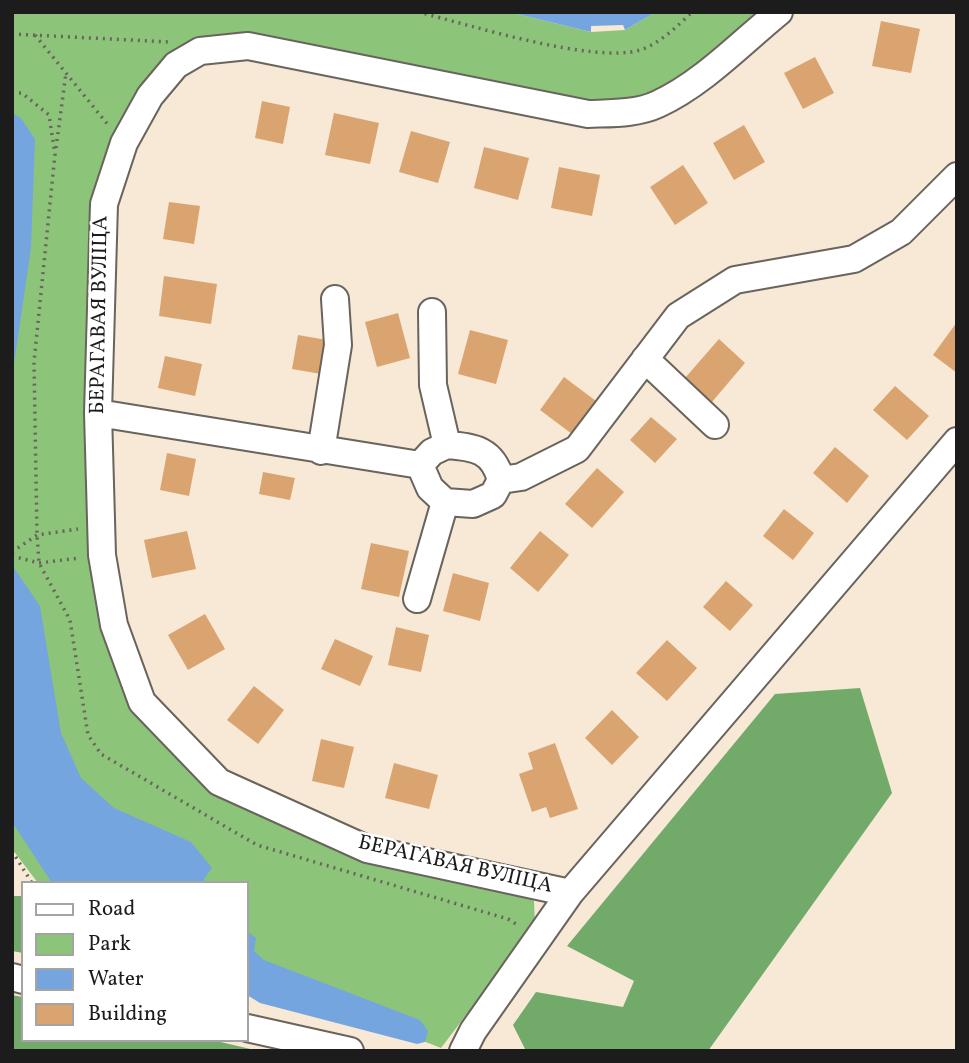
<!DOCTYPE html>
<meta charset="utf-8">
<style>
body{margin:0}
#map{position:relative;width:969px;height:1063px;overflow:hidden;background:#f7e9d6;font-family:Vollkorn,serif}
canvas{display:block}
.frame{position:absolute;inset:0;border:14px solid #1c1c1c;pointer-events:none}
.legend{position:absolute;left:21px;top:881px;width:228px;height:161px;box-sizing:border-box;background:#fff;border:2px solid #a4a4a4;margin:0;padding:9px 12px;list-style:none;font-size:21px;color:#1c1c1c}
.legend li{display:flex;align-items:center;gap:14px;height:35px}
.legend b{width:35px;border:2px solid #a4a4a4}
</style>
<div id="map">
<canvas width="969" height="1063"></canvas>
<div class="frame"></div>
<ul class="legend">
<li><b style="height:9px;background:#fff"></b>Road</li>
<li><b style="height:19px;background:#8cc579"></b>Park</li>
<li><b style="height:19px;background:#75a5df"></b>Water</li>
<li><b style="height:19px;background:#daa471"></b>Building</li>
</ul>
</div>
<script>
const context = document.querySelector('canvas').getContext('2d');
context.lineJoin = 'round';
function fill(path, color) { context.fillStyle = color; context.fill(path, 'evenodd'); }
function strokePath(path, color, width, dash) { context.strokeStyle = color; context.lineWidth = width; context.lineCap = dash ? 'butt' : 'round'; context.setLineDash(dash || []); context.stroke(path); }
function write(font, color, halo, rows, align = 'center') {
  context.font = font + ' Vollkorn,serif'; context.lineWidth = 5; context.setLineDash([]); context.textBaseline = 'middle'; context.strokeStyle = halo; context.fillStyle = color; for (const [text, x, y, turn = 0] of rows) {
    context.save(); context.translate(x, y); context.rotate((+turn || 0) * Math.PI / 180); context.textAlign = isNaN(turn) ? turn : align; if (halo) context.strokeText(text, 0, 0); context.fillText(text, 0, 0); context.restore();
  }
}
fill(new Path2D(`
 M 12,12 L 509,12 L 591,32 L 625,30 L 656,12 L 765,12 L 679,81 L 652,96 L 588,104 L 194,43 L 117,136 L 106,627 L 213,787 L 526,893 L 534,901 L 535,924 L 441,1048 L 247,972 L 247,883 L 38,883 L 12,849 Z`), '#8cc579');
fill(new Path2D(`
 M 860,688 L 892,793 L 708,1051 L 526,1051 L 513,1025 L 536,992 L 623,1007 L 634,981 L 567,946 L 775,694 Z
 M 12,896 L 23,896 L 23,953 L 12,951 Z
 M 12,995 L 23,997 L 23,1040 L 212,1040 L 259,1051 L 12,1051 Z`), '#71aa69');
fill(new Path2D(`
 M 509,12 L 656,12 L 625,30 L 623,25 L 591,26 L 591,32 Z
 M 12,113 L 21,118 L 35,139 L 31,248 L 12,378 Z
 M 12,565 L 40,606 L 61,733 L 81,778 L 114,808 L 191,842 L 212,868 L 204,879 L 206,883 L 52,883 L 12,822 Z
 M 247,914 L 247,931 L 256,938 L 254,951 L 264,960 L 420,1020 L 428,1031 L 425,1042 L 417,1044 L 260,1003 L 247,995 Z`), '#75a5df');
fill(new Path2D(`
 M 881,21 L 920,29 L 911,73 L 872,66 Z
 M 815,57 L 834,93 L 803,109 L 784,73 Z
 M 262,101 L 290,107 L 283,144 L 255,138 Z
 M 334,113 L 379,123 L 370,164 L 325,155 Z
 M 744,125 L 765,162 L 734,180 L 713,143 Z
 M 411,131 L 450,142 L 438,183 L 399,172 Z
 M 484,147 L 529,158 L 518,200 L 474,188 Z
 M 683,165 L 708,203 L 675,225 L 650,187 Z
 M 559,167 L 600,175 L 592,216 L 551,208 Z
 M 169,202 L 200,206 L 194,244 L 163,239 Z
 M 164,276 L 217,284 L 211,324 L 159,316 Z
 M 398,313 L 410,358 L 377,367 L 365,322 Z
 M 957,322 L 957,373 L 933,355 Z
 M 470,330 L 508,340 L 496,384 L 458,374 Z
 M 298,335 L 327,340 L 321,374 L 292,369 Z
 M 719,339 L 745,363 L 712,402 L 685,378 Z
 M 165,356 L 202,364 L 195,396 L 158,388 Z
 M 564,377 L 596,401 L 572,434 L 540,410 Z
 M 895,386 L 929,416 L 907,440 L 873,410 Z
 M 651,417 L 677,439 L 655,463 L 630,440 Z
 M 835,447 L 869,476 L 847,503 L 813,473 Z
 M 167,453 L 196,459 L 189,496 L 160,490 Z
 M 597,468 L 624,492 L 592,528 L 565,504 Z
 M 263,472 L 295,478 L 290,500 L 259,494 Z
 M 784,509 L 814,533 L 793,560 L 763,536 Z
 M 187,531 L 196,569 L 152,578 L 144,540 Z
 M 540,531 L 569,555 L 538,592 L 510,568 Z
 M 371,543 L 409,551 L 399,597 L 361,589 Z
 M 453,573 L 489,583 L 480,621 L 443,611 Z
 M 726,581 L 753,605 L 730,631 L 703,607 Z
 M 205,614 L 225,649 L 188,670 L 168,635 Z
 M 396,627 L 429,635 L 421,672 L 388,665 Z
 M 335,639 L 373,656 L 360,686 L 321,669 Z
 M 667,640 L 697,668 L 667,701 L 636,673 Z
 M 254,686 L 284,710 L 258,744 L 227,720 Z
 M 612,710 L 639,737 L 612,765 L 585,738 Z
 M 321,739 L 354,747 L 344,788 L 312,781 Z
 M 555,743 L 578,809 L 550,818 L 546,807 L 532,812 L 519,774 L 533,769 L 528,753 Z
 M 394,763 L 438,775 L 429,809 L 385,798 Z`), '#daa471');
const minor = new Path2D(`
 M 432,312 L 433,385 L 447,445
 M 645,359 L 715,425
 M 98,413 L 420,465
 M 447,445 C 475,447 493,450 501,480 L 493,495 L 473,504 L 445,502 L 430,488 L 420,465 L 432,452 Z
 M 321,451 L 338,345 L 335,299
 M 501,480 L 521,477 L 577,449 L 678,316 L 735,280 L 854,259 L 901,232 L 957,176
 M 417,599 L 445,502
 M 570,893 L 367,849 L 219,782 L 142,702 L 114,625 L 102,555 L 98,413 L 104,204 L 124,143 L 150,96 L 176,65 L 200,51 L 248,46 L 588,114 C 611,113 637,114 658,104 C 702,84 741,43 779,12
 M 12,977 L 23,980
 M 247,1028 L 350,1051
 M 463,1051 L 473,1031 L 570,893 L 957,441`);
strokePath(minor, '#69645d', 30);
strokePath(new Path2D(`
 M 418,12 C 471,25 592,64 640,50 C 659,44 678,26 692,12
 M 12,34 L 170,42
 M 35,35 L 109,126
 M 12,93 L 22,93 L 49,115 L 55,154 L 34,362 L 37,535 L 39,563 L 70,620 L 88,735 L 101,754 L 257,845 L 508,919 L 519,926
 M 56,148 L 66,73
 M 12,552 L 37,535 L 78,529
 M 12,556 L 39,563 L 79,558
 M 12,851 L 32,883`), '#69645d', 3.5, [2, 5]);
strokePath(minor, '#fff', 26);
write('21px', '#1c1c1c', '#fff', [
 ["БЕРАГАВАЯ ВУЛІЦА",101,315,-89],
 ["БЕРАГАВАЯ ВУЛІЦА",455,866,13]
]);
</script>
